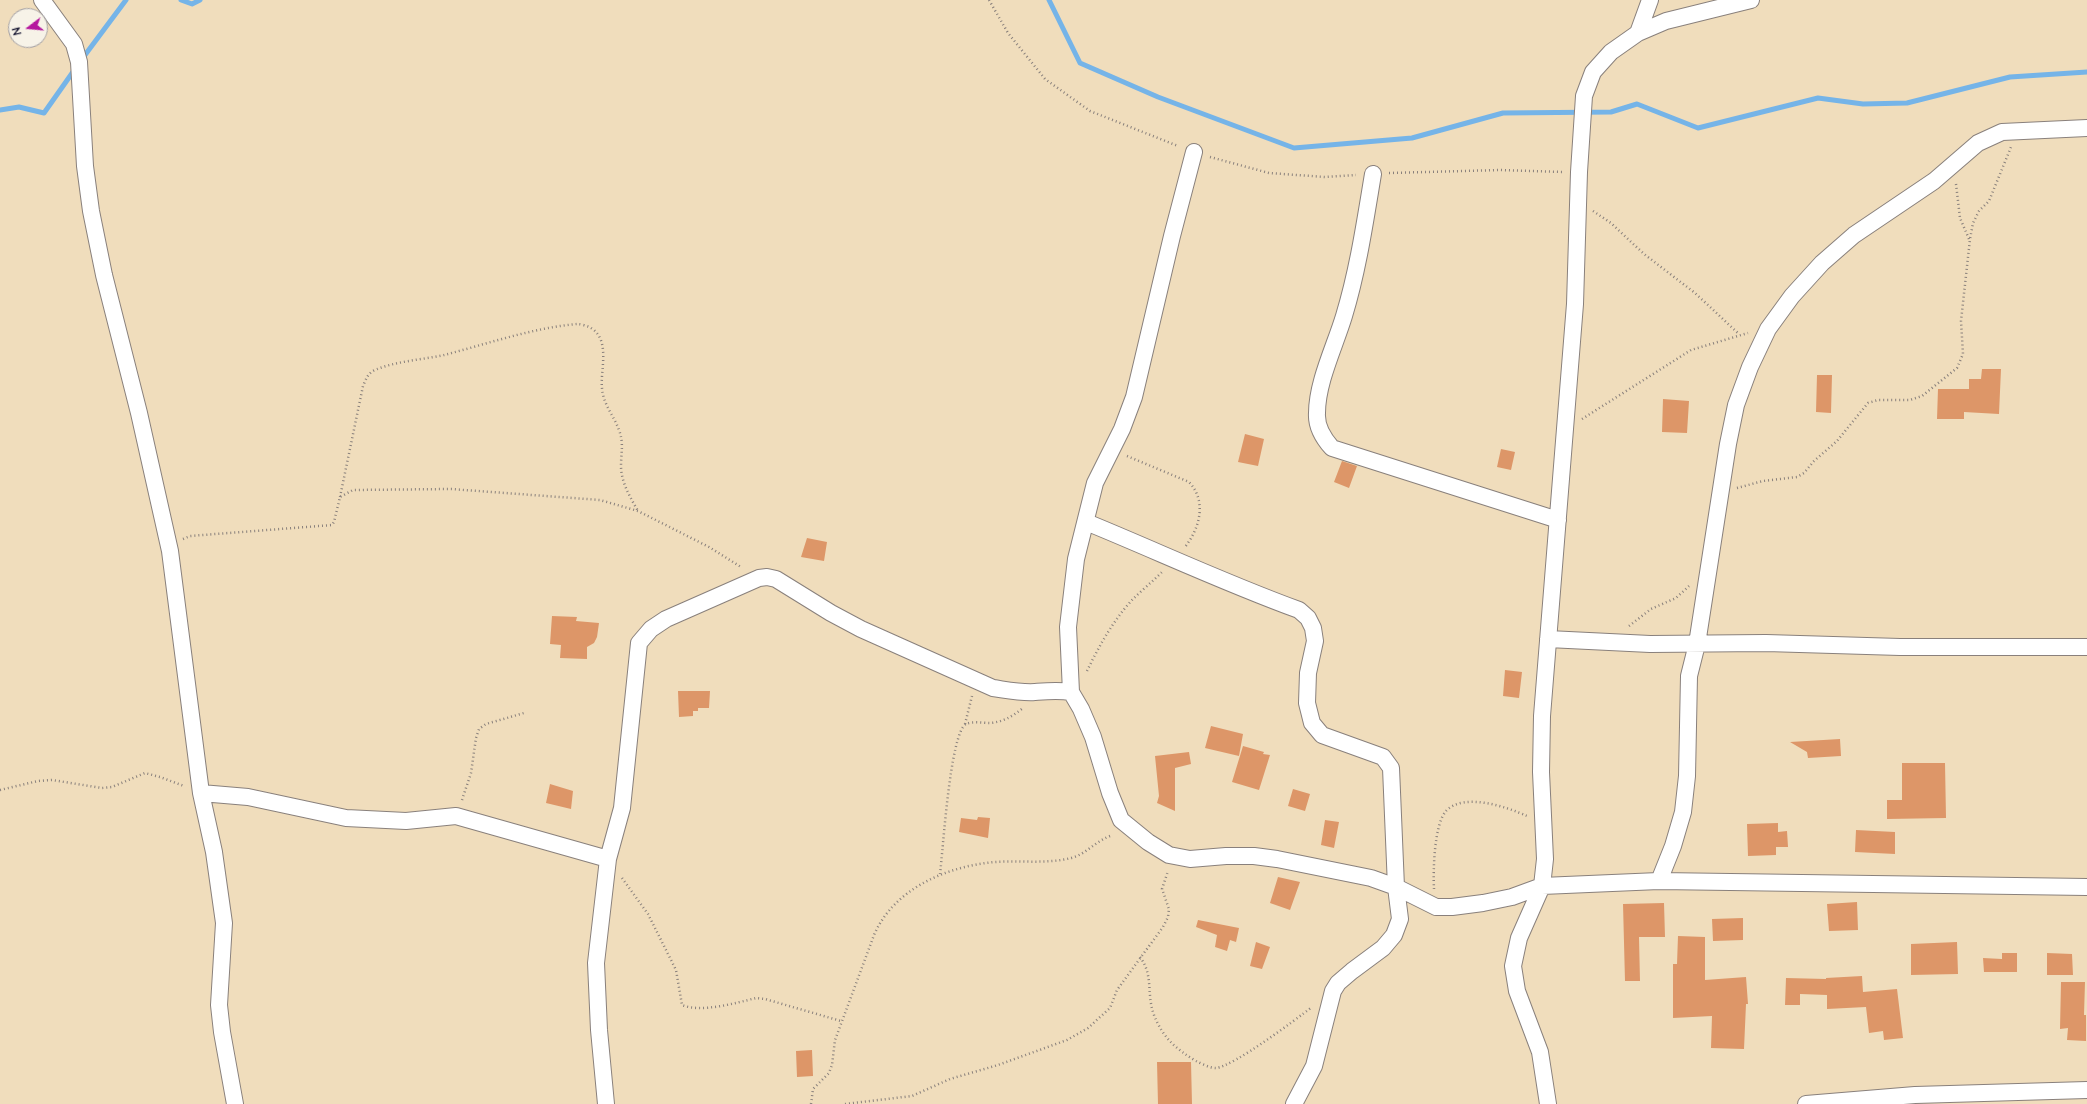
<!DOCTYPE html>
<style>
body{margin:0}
#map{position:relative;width:2087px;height:1104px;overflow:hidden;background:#f0ddbc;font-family:"Architects Daughter",sans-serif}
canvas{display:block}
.north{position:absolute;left:8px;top:8px;width:40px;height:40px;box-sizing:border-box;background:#f7f3e8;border:1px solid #a29fa3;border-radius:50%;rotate:254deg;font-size:11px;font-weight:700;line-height:16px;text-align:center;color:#22223b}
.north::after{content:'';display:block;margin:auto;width:14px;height:18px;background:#b5179e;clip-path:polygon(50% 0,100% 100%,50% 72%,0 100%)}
</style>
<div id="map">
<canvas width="2087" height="1104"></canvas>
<div class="north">N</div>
</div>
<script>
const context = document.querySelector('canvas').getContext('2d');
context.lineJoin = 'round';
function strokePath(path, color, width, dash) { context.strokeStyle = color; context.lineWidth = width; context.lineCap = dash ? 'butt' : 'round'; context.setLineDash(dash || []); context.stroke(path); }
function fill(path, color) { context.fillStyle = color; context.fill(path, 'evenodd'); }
strokePath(new Path2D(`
 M 181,0 L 192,4 L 200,0
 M 1049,0 L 1080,63 L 1158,97 L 1294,148 L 1412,138 L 1503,113 L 1611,112 L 1637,104 L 1698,128 L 1818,98 L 1863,104 L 1907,103 L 2010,77 L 2087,72
 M 82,59 L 126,0
 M 0,110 L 19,107 L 44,113 L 75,69`), '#75b4e8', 5);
fill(new Path2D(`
 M 1982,369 L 2001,369 L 1999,414 L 1964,412 L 1964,419 L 1937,419 L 1938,389 L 1969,389 L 1969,379 L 1981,379 Z
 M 1817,375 L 1832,375 L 1831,413 L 1816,412 Z
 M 1663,399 L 1689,401 L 1687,433 L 1662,432 Z
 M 1245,434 L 1264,439 L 1258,466 L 1238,462 Z
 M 1501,449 L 1515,452 L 1511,470 L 1497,467 Z
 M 1342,461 L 1357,466 L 1349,488 L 1334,482 Z
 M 807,538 L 827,542 L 824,561 L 801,557 Z
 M 552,616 L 577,617 L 576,621 L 599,623 L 597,637 L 594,643 L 587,647 L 587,659 L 560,658 L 561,645 L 550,644 Z
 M 1505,670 L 1522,672 L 1519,698 L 1503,696 Z
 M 678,691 L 710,691 L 709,708 L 698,708 L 698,711 L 693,711 L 693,716 L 679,717 Z
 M 1211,726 L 1243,734 L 1239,756 L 1205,748 Z
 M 1840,739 L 1841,756 L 1808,758 L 1807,752 L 1790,742 Z
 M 1243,746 L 1264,752 L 1263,754 L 1270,755 L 1259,790 L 1232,782 Z
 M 1189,752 L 1191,764 L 1175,768 L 1175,811 L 1157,803 L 1159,796 L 1155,756 Z
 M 1902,763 L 1945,763 L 1946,818 L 1887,819 L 1887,800 L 1902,800 Z
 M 550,784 L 573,791 L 571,809 L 546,803 Z
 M 1293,789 L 1310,794 L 1305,811 L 1288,806 Z
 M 978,817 L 990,818 L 988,838 L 959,832 L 961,818 L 977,820 Z
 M 1325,820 L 1339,822 L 1334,848 L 1321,845 Z
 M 1778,823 L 1778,832 L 1787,831 L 1788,847 L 1776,847 L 1776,855 L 1748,856 L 1747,824 Z
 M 1856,830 L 1895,832 L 1895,854 L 1855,852 Z
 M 1278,877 L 1300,882 L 1290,910 L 1270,903 Z
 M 1857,902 L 1858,930 L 1829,931 L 1827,904 Z
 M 1664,903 L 1665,937 L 1639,937 L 1640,981 L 1625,981 L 1623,904 Z
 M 1743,918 L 1743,940 L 1713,941 L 1712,919 Z
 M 1198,920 L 1239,928 L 1236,942 L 1230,940 L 1227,951 L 1215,947 L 1217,935 L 1196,927 Z
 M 1678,936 L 1705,937 L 1705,980 L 1746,977 L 1748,1004 L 1746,1004 L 1744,1049 L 1711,1048 L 1712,1016 L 1673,1018 L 1673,964 L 1677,964 Z
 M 1256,942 L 1270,947 L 1262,969 L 1250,966 Z
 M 1957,942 L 1958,974 L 1911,975 L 1911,944 Z
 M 2002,953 L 2017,953 L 2017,972 L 1984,972 L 1983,958 L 2002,959 Z
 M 2047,953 L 2072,954 L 2073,975 L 2047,975 Z
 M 1862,976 L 1863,992 L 1897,989 L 1903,1038 L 1884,1040 L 1883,1031 L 1869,1033 L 1866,1007 L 1827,1009 L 1827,995 L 1800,994 L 1800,1005 L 1785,1005 L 1786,978 L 1826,979 L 1826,978 Z
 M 2061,982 L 2085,982 L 2084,1015 L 2086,1015 L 2086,1041 L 2067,1040 L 2068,1028 L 2060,1029 Z
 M 812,1050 L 813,1076 L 797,1077 L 796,1051 Z
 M 1157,1062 L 1191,1062 L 1192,1104 L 1158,1104 Z`), '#dd9668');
const minor = new Path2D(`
 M 42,0 L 74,44 L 79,62 L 85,166 L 91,211 L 104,275 L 139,413 L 170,551 L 201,793 L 214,852 L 224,923 L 219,1005 L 222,1032 L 235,1104
 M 1638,33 L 1650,0
 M 1373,174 C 1365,222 1358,270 1344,316 C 1335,346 1317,382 1317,413 C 1316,427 1323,438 1332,448 L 1558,520
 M 1086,522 C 1157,551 1227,584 1299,610 L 1308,618 L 1313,628 L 1315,641 L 1308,673 L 1307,703 L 1312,723 L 1322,735 L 1383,757 L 1391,768 L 1396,887 L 1400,919 L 1394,935 L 1383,948 L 1352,971 L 1338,983 L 1333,991 L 1314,1066 L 1294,1104
 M 1548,639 L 1650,644 L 1766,643 L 1900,647 L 2087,647
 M 1071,692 L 1068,627 L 1076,559 L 1095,483 L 1122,429 L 1134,397 L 1172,236 L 1194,152
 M 201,793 L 248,797 L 346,818 L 406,821 L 456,816 L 608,859
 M 1659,881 L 1673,846 L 1683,812 L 1687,776 L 1689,676 L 1697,644 L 1728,444 L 1736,405 L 1750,367 L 1768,329 L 1792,296 L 1822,263 L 1854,235 L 1934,181 L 1978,143 L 2002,132 L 2087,128
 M 606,1104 L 599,1030 L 596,963 L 608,859 L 622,808 L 639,643 L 651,629 L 666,619 L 759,578 L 767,577 L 776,579 L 831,613 L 861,629 L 993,688 C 1007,690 1021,693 1035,692 C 1048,691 1058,690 1071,692 L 1081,709 L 1093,737 L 1110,793 L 1121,820 L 1148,842 L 1169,855 L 1190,859 L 1226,856 L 1254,856 L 1277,859 L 1371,878 L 1396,887 L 1436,907 L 1452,907 L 1483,903 L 1512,897 L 1542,886 L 1659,881 L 2087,887
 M 1548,1104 L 1540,1052 L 1517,991 L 1513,966 L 1519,938 L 1542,886 L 1545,859 L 1541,772 L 1542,716 L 1575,304 L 1579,172 L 1584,96 L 1593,72 L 1611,52 L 1638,33 L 1666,21 L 1751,0
 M 1806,1104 L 1915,1095 L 2087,1090`);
strokePath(minor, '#89807c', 18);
strokePath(new Path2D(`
 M 989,0 L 1008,33 L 1045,79 L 1090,111 L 1178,146
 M 1210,157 L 1269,173 L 1325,177 L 1356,175
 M 1389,173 L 1500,170 L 1564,172
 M 1956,184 L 1960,218 L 1969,239
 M 1593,211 L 1611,223 L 1644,254 L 1695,293 L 1739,334
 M 1582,419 L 1691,350 L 1748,333
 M 1127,456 L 1189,482 C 1207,501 1200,528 1185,547
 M 1737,488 L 1763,481 L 1797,477 L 1804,473 L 1814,461 L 1837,441 L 1868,403 L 1878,400 L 1910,400 L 1922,396 L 1957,368 L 1963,354 L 1961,321 L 1970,239 L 1973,223 L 1979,211 L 1989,201 L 2011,147
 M 340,497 L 363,386 C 366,379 368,373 375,370 C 396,361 421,360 444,355 C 487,344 532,328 577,324 C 581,324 588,326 591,328 C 611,340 600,371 602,388 C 603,404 614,416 619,430 C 624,443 621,453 621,466 C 621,482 630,497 638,511
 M 183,539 L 190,536 L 332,525 L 334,522 L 340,497 L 353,490 L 451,489 L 600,500 L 638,511 L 709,547 L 741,567
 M 1629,626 L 1651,609 L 1676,598 L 1689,586
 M 1087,671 C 1099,646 1113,621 1132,600 C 1141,591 1152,582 1162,572
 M 965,724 L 972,696
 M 0,790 L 38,781 L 52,780 L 102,788 L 112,787 L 145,773 L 160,777 L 184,786
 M 462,800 L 471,773 L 476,738 L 479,729 L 486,724 L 524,713
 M 940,874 C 943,851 950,733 966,724 C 972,721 983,723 990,723 C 1003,722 1013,716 1023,708
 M 622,878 L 648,914 L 676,970 L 682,1005 C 701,1013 736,1003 756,998 L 765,999 L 841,1021
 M 1434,889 C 1433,871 1434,825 1446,811 C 1464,792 1507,807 1527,816
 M 1140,957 C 1154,976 1146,993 1154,1015 C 1163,1038 1176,1049 1196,1061 C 1202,1064 1210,1068 1216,1068 C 1234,1066 1295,1020 1312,1007
 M 811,1104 L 813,1089 L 829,1073 L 832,1065 L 835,1040 L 874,935 C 893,891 941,869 986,863 C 1014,859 1044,865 1071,858 C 1087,854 1096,840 1113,835
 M 845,1104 L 912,1096 L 950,1079 L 998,1065 L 1067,1040 L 1088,1028 L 1110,1008 L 1117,990 L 1163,927 L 1168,917 L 1169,909 L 1162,889 L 1168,871`), '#89807c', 2.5, [1, 3]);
strokePath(minor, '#fff', 16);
</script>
